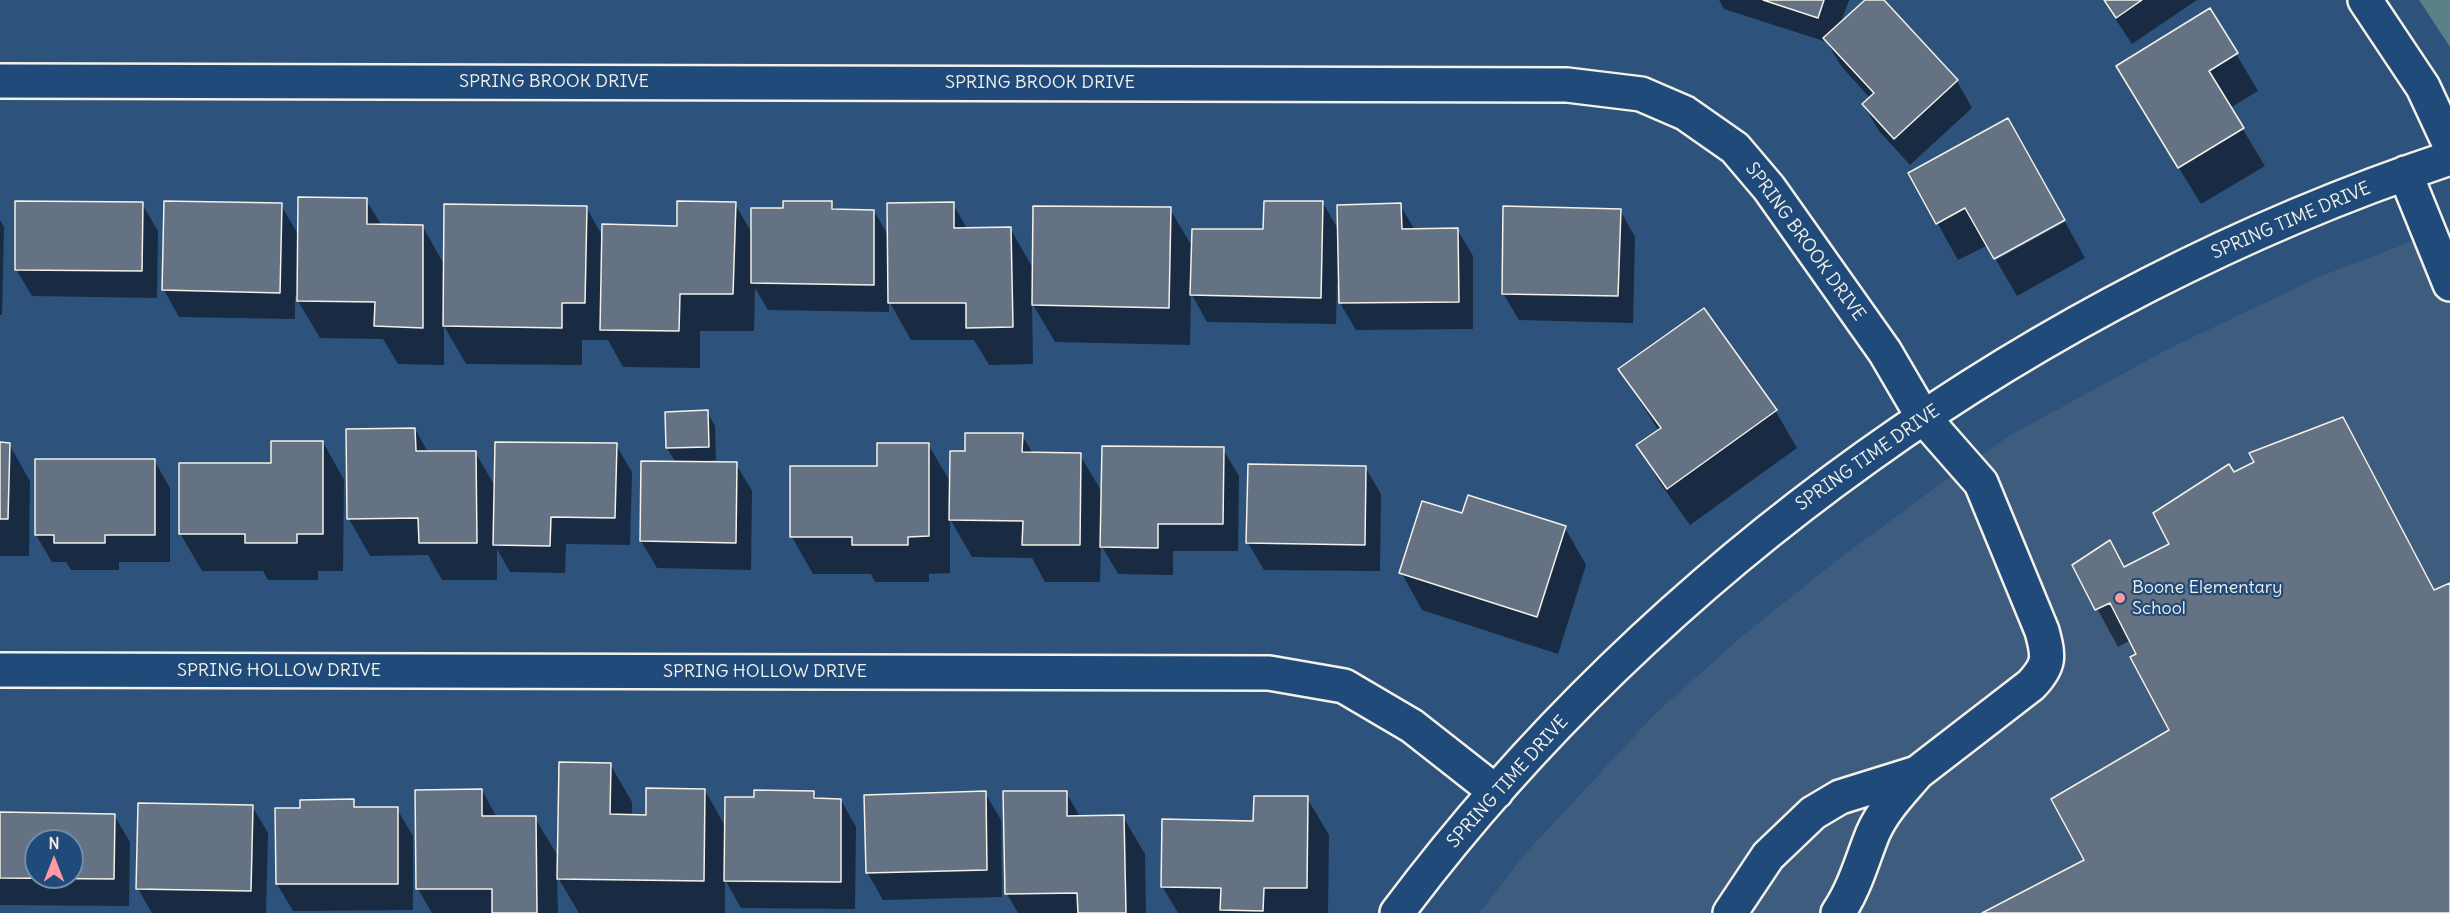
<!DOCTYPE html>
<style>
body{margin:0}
#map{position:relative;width:2450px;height:913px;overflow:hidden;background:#2d527c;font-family:Delius,sans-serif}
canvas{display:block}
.north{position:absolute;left:24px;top:829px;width:60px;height:60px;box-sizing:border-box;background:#1f4a7a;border:2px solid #748da6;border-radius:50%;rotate:0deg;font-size:16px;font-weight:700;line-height:24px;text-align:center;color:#f4f1e8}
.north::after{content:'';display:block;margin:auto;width:21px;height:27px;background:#ff9aa2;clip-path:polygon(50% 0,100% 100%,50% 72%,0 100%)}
</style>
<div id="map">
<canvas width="2450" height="913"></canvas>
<div class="north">N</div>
</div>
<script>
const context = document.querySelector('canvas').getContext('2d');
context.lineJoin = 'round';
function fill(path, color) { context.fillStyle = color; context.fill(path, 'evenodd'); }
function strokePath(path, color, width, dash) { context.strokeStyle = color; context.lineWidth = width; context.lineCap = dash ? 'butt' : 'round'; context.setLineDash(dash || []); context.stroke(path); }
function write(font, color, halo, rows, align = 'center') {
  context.font = font + ' Delius,sans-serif'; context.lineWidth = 4.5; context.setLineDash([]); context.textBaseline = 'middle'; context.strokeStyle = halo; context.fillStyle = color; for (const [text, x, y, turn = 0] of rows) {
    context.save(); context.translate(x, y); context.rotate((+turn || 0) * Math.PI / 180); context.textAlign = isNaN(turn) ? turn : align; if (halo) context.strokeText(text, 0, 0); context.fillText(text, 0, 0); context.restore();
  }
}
fill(new Path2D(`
 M 2450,227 L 2450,913 L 1479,913 L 1524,855 L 1655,714 L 1740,638 L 1840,558 L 1936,487 L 2009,436 L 2168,349 L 2321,276 Z`), '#3e5c7e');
fill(new Path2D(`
 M 2419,0 L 2450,0 L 2450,47 Z`), '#5a8187');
fill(new Path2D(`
 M 1719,0 L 1849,0 L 1840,25 L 1867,0 L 1882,0 L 1957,81 L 1972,108 L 1910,165 L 1879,131 L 1863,104 L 1870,98 L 1841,66 L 1827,42 L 1724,9 Z
 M 2103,0 L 2197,0 L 2132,44 Z
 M 2210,10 L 2258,91 L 2230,108 L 2265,166 L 2201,204 L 2139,103 Z
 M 1910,174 L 2064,219 L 1988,245 L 1958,260 Z
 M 366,200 L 382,226 L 423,227 L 445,266 L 586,207 L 603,237 L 679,228 L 735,204 L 753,235 L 785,210 L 831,203 L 835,210 L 874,211 L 889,237 L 953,204 L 967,229 L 1010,228 L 1034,270 L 1170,209 L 1193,248 L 1264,231 L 1323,203 L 1339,231 L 1400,205 L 1415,230 L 1457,229 L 1473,256 L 1473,329 L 1356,330 L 1340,303 L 1340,283 L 1337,283 L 1336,324 L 1207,322 L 1191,293 L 1190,345 L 1055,342 L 1032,303 L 1033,364 L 989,365 L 974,340 L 911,340 L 889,301 L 889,312 L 768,310 L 755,288 L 754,331 L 700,331 L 700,368 L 623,367 L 608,340 L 582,340 L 582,365 L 466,364 L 444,326 L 444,365 L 398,364 L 383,339 L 320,338 L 295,296 L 295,319 L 179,317 L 164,290 L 281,205 L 299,236 Z
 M 142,204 L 158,231 L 157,298 L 32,296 L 16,269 Z
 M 1620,210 L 1635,237 L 1633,323 L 1519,320 L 1503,293 Z
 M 0,220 L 4,227 L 2,315 L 0,315 Z
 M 2065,222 L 2085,258 L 2017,296 L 1996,260 Z
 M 1620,370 L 1775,410 L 1797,448 L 1690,525 L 1660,483 L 1638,445 L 1659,431 Z
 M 707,412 L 715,426 L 716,460 L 705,461 L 705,463 L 736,464 L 752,491 L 751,570 L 657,568 L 641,541 L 676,463 L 667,448 Z
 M 2342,419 L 2434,591 L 2450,584 L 2450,913 L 1985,913 L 2086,860 L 2171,730 L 2131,640 L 2118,647 L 2074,566 L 2110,543 L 2125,568 L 2171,544 L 2234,474 Z
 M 415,429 L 428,452 L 475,452 L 496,488 L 616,445 L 632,472 L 630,545 L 566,544 L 565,573 L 510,572 L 497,549 L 497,580 L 442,580 L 428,555 L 370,556 L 349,519 Z
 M 1022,435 L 1033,454 L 1080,455 L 1103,494 L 1223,449 L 1239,476 L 1238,551 L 1173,551 L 1173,575 L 1118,574 L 1101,545 L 1100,582 L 1045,582 L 1032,558 L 972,557 L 950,519 L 950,573 L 929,574 L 929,582 L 875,582 L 871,574 L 813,574 L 792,537 L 878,468 L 928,444 L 951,483 L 967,452 Z
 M 323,442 L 344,480 L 343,571 L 318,571 L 318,580 L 268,580 L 263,571 L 202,571 L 180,533 L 272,465 Z
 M 0,444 L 9,444 L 30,481 L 29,556 L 0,556 Z
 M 36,460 L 154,460 L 170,488 L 170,562 L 119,562 L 119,570 L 71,570 L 66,562 L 52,562 L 36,535 Z
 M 1365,467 L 1381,494 L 1380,571 L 1264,570 L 1248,543 Z
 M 1463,515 L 1565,528 L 1586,565 L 1558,654 L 1422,610 L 1401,572 Z
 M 610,764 L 632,802 L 632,816 L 647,817 L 705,790 L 726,828 L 756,799 L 813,792 L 818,800 L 841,800 L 856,827 L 855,909 L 741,908 L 725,880 L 725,913 L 579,913 L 557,876 L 558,913 L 432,913 L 418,889 L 482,790 L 497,818 L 535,818 L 559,858 Z
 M 1066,792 L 1080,817 L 1123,817 L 1145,854 L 1146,913 L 1018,913 L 1007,894 Z
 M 985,793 L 1001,820 L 1002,897 L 883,900 L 867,872 Z
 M 1307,798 L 1329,835 L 1328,913 L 1178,913 L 1162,886 L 1254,823 Z
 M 353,800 L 357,809 L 397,809 L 413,836 L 413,910 L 293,911 L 277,884 L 301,809 Z
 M 252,806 L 268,833 L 266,913 L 152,913 L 138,889 Z
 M 0,814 L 114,815 L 130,842 L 129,906 L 0,905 ZM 36,841 L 72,841 L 72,877 L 36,877 Z`), '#0007');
const building = new Path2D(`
 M 1763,0 L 1824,0 L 1818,18 Z
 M 1865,0 L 1884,0 L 1958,80 L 1894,139 L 1862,104 L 1874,93 L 1823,38 Z
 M 2104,0 L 2142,0 L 2116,18 Z
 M 2210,8 L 2238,53 L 2209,71 L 2244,128 L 2178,168 L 2116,66 Z
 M 2008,118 L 2065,220 L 1994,259 L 1965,208 L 1936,224 L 1908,173 Z
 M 298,197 L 367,198 L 367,224 L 423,225 L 423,328 L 374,326 L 375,302 L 297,301 Z
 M 15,201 L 143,202 L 142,271 L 15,270 Z
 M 164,201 L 282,203 L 280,293 L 162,290 Z
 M 677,201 L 736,202 L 733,294 L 680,294 L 679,331 L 600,330 L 602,224 L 677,226 Z
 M 783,201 L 832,201 L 832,209 L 874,210 L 874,285 L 751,283 L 751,208 L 783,208 Z
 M 1264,201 L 1323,201 L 1321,298 L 1190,295 L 1192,229 L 1263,229 Z
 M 954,202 L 954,228 L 1011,227 L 1013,327 L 966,328 L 966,303 L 888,303 L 887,203 Z
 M 1401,203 L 1402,229 L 1458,228 L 1459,302 L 1339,303 L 1337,205 Z
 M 444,204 L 587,206 L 585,303 L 562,303 L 562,328 L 443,326 Z
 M 1033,206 L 1171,207 L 1169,308 L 1032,305 Z
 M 1503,206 L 1621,209 L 1618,296 L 1502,294 Z
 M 1704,308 L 1777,410 L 1667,489 L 1636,445 L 1661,428 L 1618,369 Z
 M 708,410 L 709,447 L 666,448 L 665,412 Z
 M 2343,417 L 2434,590 L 2450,583 L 2450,913 L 1982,913 L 2084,860 L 2051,799 L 2169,730 L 2130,657 L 2136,654 L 2110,603 L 2095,610 L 2072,565 L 2110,540 L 2124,567 L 2169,544 L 2153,513 L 2229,464 L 2234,472 L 2254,462 L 2249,453 Z
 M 415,428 L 416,451 L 476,451 L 477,543 L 419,543 L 418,518 L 347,519 L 346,429 Z
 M 965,433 L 1023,433 L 1022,452 L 1081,453 L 1080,545 L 1022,545 L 1023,521 L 949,520 L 950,451 L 965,451 Z
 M 271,441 L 323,441 L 323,534 L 297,534 L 297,543 L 245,543 L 245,534 L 179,534 L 179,463 L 271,463 Z
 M 0,442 L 10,443 L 8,519 L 0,519 Z
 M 495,442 L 617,443 L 615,518 L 551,517 L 550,546 L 493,545 Z
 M 877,443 L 929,443 L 929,536 L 908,537 L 908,545 L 852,545 L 852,537 L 790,537 L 790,466 L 877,466 Z
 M 1102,446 L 1224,447 L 1223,524 L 1158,524 L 1158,548 L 1100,547 Z
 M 35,459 L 155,459 L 155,535 L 105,535 L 105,543 L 54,543 L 54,535 L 35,535 Z
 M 641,461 L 737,462 L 736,543 L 640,541 Z
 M 1248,464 L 1366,466 L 1365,545 L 1246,543 Z
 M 1468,495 L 1566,526 L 1537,617 L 1399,573 L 1422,501 L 1462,513 Z
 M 559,762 L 611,763 L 610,814 L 646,815 L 646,788 L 705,789 L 704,881 L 557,879 Z
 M 482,789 L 482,816 L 536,816 L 537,913 L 492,913 L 492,889 L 416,889 L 415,790 Z
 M 754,790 L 814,791 L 814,798 L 841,799 L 841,882 L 724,881 L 725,797 L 754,797 Z
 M 986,791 L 987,870 L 866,873 L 864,795 Z
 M 1003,791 L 1067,791 L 1067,816 L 1124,815 L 1126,913 L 1078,913 L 1077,893 L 1005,894 Z
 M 1254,796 L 1308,796 L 1307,888 L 1264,888 L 1263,911 L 1220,910 L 1221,888 L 1161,887 L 1162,819 L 1253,821 Z
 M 354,799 L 354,807 L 398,807 L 398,884 L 276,884 L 275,808 L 300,808 L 300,800 Z
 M 138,803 L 253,805 L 251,891 L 136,889 Z
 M 0,812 L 115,814 L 114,879 L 0,878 ZM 36,841 L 72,841 L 72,877 L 36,877 Z`);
fill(building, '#657284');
strokePath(building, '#f4f1e8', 1.5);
const minor = new Path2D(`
 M 2365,0 L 2423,87 L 2450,145
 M 0,81 L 1567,85 L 1641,94 L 1685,113 L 1735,148 L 1769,188 L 1885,352 L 1923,417 L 1981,483 L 2042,631 C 2049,657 2050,665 2031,685 L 1917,773 L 1840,797 L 1813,813 L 1768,856 L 1730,913
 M 2405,173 L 2450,284
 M 0,670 L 1269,673 L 1344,686 L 1412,726 L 1496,792
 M 1397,913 C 1656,567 2040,294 2450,158
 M 1838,913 C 1855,888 1862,860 1873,833 C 1883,810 1901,792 1917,773`);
strokePath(minor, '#f4f1e8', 38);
strokePath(minor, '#1f4a7a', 33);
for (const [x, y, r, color] of [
 [2120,598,6,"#ff9aa2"]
]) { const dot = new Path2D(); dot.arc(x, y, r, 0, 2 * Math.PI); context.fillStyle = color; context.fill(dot); strokePath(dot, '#1f4a7a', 2); }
write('18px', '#f4f1e8', '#1f4a7a', [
 ["SPRING BROOK DRIVE",554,82],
 ["SPRING BROOK DRIVE",1040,83],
 ["SPRING TIME DRIVE",2291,221,-23],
 ["SPRING BROOK DRIVE",1805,242,54],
 ["SPRING TIME DRIVE",1868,458,-35],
 ["SPRING HOLLOW DRIVE",279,671],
 ["SPRING HOLLOW DRIVE",765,672],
 ["SPRING TIME DRIVE",1508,782,-48]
]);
write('18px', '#f4f1e8', '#1f4a7a', [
 ["Boone Elementary",2132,588],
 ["School",2132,609]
], 'left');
</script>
